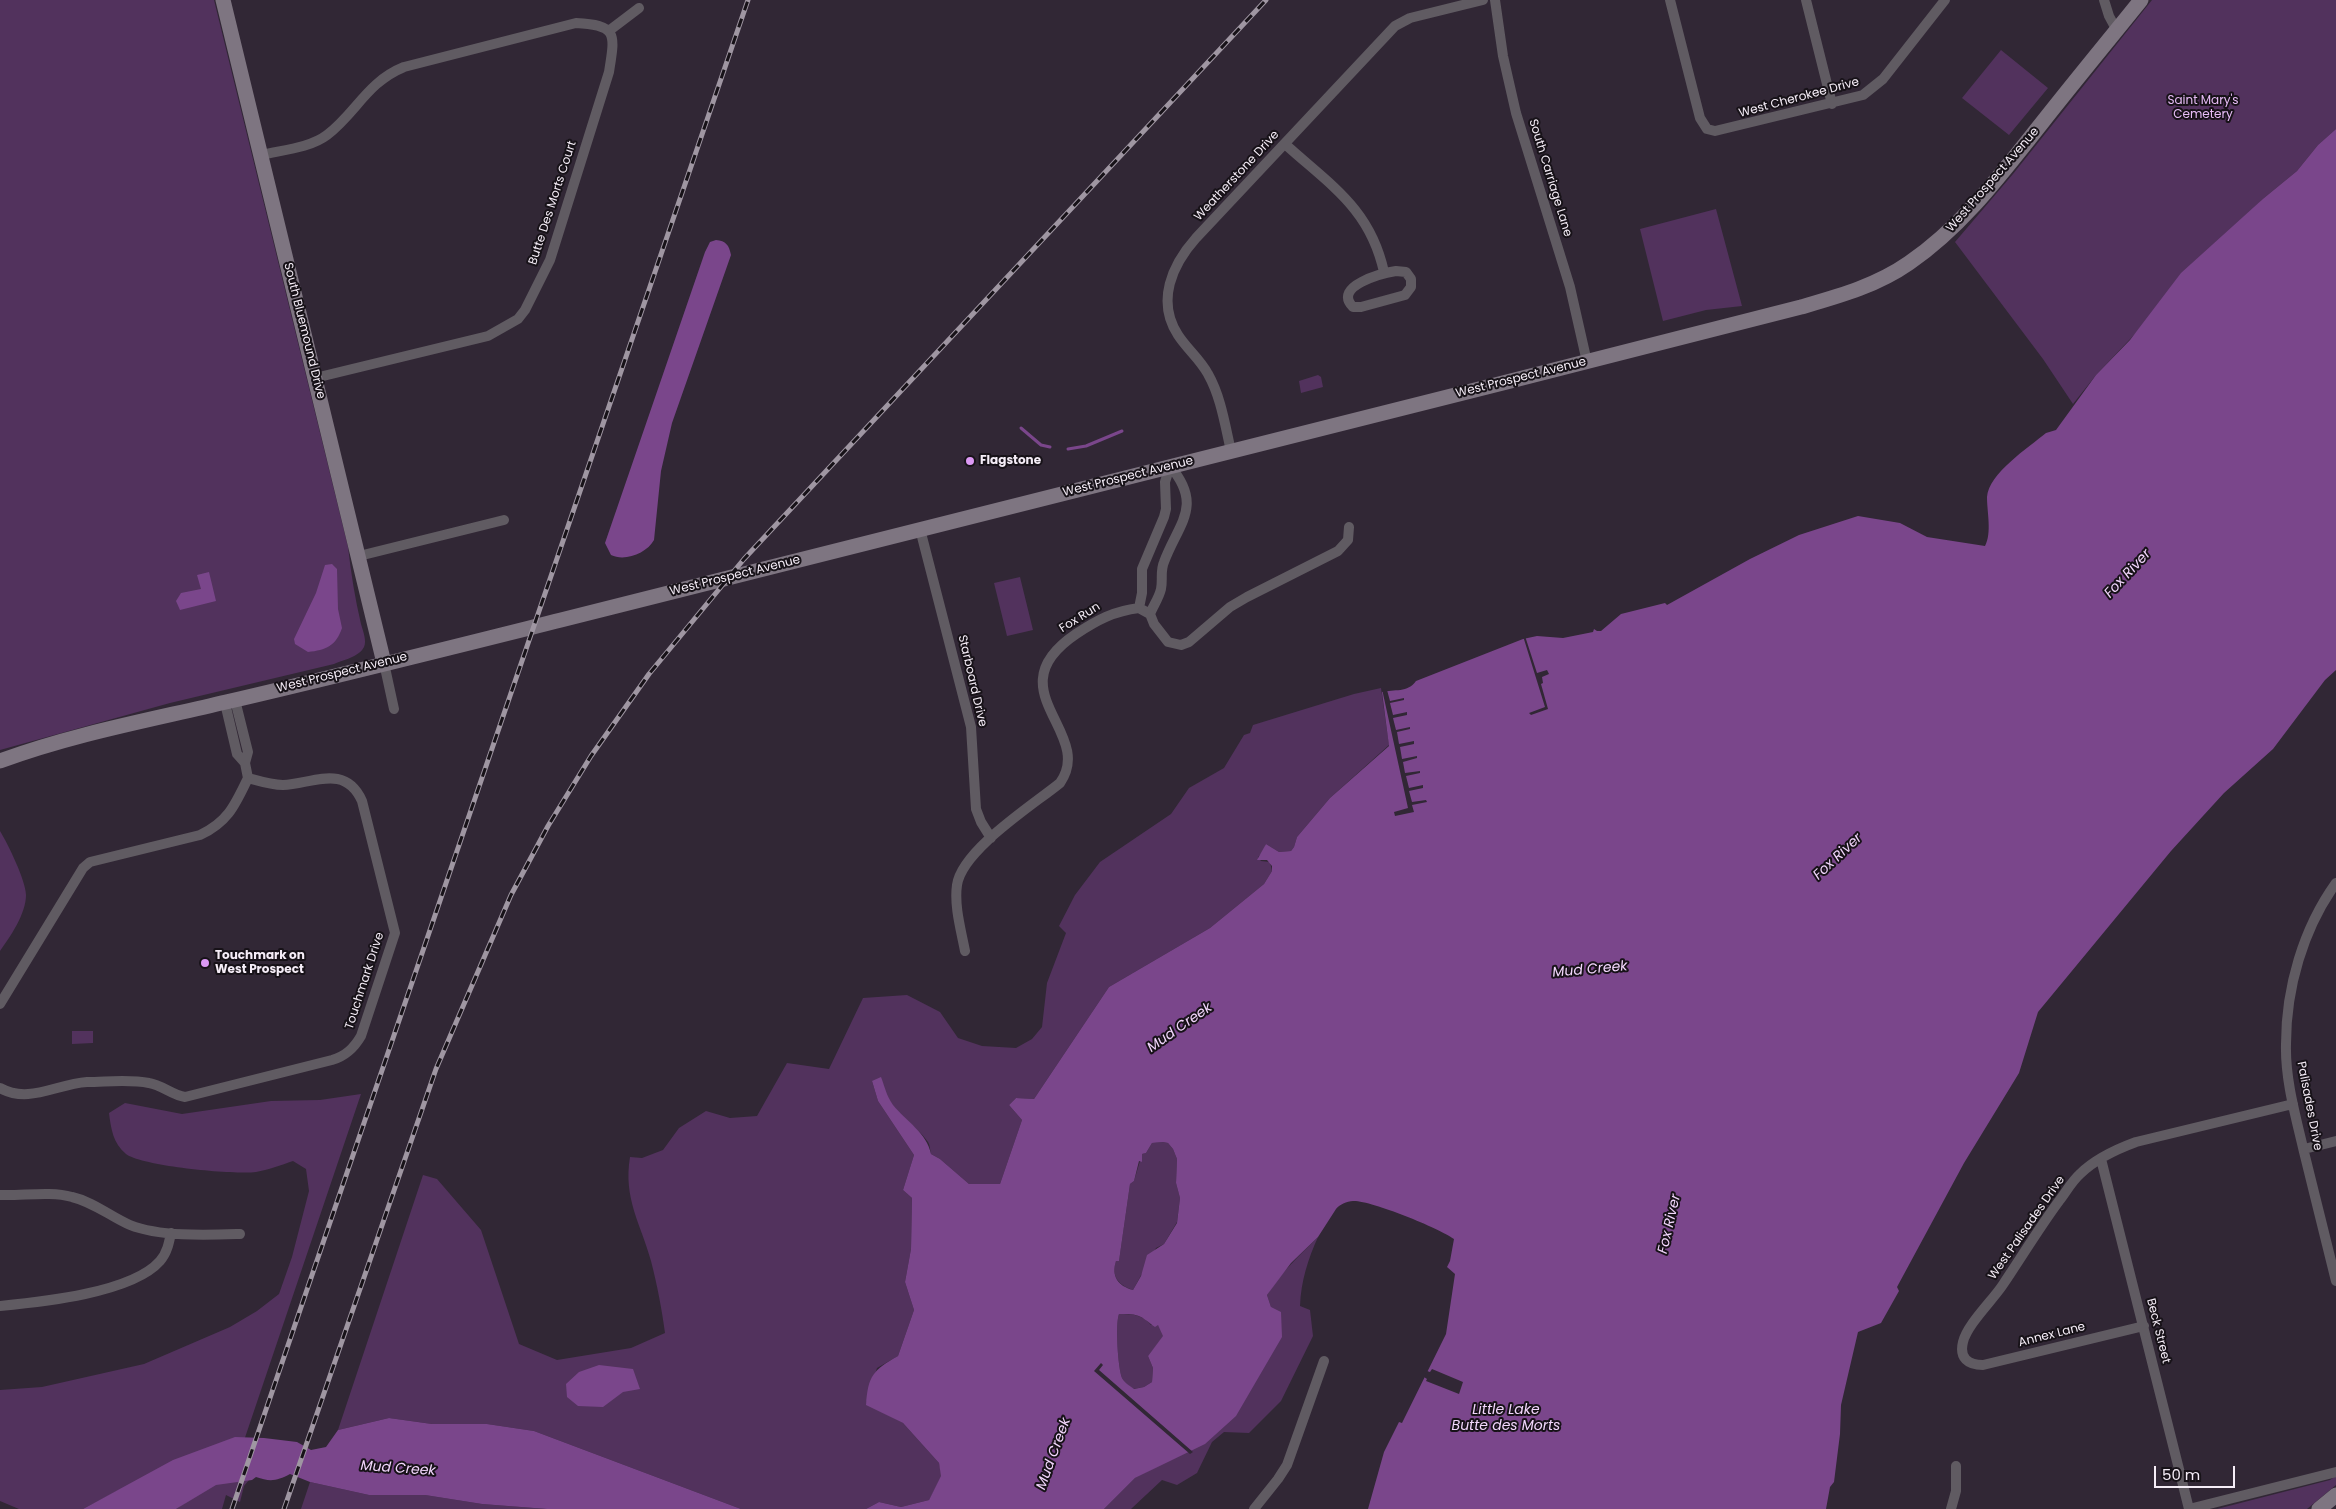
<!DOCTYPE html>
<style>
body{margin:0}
#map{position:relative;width:2336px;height:1509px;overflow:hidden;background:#312735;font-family:Poppins,sans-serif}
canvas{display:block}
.scale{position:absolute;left:2154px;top:1466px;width:81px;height:22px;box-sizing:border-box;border:2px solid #f5edf7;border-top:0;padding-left:6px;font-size:15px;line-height:18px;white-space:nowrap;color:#f5edf7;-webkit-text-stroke:4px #171218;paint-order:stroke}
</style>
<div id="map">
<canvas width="2336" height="1509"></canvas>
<div class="scale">50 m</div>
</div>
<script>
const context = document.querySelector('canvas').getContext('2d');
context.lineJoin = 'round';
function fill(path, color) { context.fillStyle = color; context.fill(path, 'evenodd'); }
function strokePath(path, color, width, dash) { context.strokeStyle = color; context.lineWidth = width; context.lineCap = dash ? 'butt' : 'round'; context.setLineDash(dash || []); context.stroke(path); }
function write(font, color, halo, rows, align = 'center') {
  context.font = font + ' Poppins,sans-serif'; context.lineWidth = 4; context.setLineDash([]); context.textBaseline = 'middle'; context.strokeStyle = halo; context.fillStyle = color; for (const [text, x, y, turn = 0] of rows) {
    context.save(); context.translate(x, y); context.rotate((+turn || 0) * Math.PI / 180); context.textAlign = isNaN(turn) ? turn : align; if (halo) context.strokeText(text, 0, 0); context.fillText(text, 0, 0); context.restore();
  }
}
fill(new Path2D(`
 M 0,0 L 214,0 L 348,547 C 351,573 355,599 361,624 C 363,631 367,641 364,647 C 359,657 343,660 334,664 L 170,703 L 0,750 Z
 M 2152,0 L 2336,0 L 2336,129 L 2318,145 L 2297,171 L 2264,198 L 2096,375 L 2073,404 L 2043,359 L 1955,242 L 2013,174 Z
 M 2001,50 L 2048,88 L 2009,135 L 1962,98 Z
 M 1716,209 L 1742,306 L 1706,310 L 1663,321 L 1640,229 Z
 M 1318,375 L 1321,377 L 1323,387 L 1301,393 L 1299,381 Z
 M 1020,577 L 1033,630 L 1007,636 L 994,583 Z
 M 1381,688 L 1389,745 L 1330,798 L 1297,837 L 1294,847 L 1291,851 L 1279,852 L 1266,844 L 1263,852 L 1258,857 L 1261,861 L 1270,862 L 1272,871 L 1264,884 L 1210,928 L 1109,987 L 1034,1099 L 1016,1098 L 1009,1105 L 1022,1120 L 1000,1184 L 969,1184 L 940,1159 L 931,1154 C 930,1150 930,1145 928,1142 C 918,1126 883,1106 884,1085 L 872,1081 L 878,1101 L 914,1155 L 903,1190 L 912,1198 L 911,1249 L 905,1282 L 914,1310 L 898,1356 L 877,1368 L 866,1404 L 903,1423 L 939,1463 L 942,1476 L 929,1500 L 901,1507 L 879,1502 L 866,1509 L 741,1509 L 534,1431 L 487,1424 L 432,1424 L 389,1418 L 338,1430 L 423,1175 L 437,1179 L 481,1230 L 519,1344 L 557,1360 L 631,1348 L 665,1333 C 662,1310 657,1284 651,1261 C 641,1224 623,1199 630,1157 L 642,1158 L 663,1150 L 679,1128 L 706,1111 L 730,1118 L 757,1116 L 787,1063 L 829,1069 L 863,998 L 907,995 L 940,1012 L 958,1038 L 982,1046 L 1016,1048 L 1032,1039 L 1042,1027 L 1047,983 L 1066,933 L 1059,926 L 1075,895 L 1100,862 L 1171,814 L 1189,788 L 1224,768 L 1244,735 L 1250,733 L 1253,725 L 1354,694 Z
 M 0,831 C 8,844 26,881 26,895 C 26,914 10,937 0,951 Z
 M 72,1031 L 93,1031 L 93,1043 L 72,1044 Z
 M 361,1094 L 230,1482 L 249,1480 L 244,1486 L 240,1502 L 226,1495 L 222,1509 L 176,1509 L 188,1501 L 119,1490 L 83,1509 L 19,1509 L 0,1501 L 0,1390 L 42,1387 L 144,1364 L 230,1327 L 257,1311 L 279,1294 L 292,1257 L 309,1191 L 306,1169 L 293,1161 C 281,1165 268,1170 256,1172 C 235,1175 141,1166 126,1154 C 113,1143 111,1129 109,1113 L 125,1103 L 182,1114 L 271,1101 L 320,1100 Z
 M 1163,1142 L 1168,1143 L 1173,1149 L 1177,1159 L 1176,1183 L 1180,1198 L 1177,1222 L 1164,1244 L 1156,1248 L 1133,1290 C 1118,1285 1111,1276 1116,1260 L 1119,1261 L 1130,1184 L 1134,1181 L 1140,1161 L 1142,1162 L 1142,1154 L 1146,1153 L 1152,1143 Z
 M 1318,1237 C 1308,1259 1301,1281 1300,1306 L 1310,1310 L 1313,1336 L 1281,1401 L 1249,1433 L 1224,1432 L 1212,1442 L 1197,1473 L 1177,1485 L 1162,1480 L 1131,1509 L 1104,1509 L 1135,1478 L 1168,1461 L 1271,1307 L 1267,1295 C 1281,1272 1300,1255 1318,1237 Z
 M 1119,1314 C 1132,1314 1142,1314 1151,1325 L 1158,1324 L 1164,1336 L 1148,1356 L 1153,1368 L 1152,1382 L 1144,1387 L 1133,1389 C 1130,1386 1124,1382 1122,1378 C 1118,1368 1115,1324 1119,1314 Z
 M 2336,1476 L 2336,1485 L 2307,1509 L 2217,1509 L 2330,1480 Z
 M 310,1482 L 369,1495 L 425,1495 L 482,1504 L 547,1509 L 301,1509 Z`), '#52325d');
fill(new Path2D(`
 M 2336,129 L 2336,670 L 2325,680 L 2273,749 L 2224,793 L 2171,851 L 2038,1012 L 2019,1073 L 1964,1163 L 1897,1287 L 1899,1291 L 1881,1323 L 1858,1332 L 1841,1405 L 1840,1434 L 1834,1482 L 1830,1487 L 1826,1509 L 1368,1509 L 1384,1452 L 1399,1422 L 1402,1423 L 1446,1334 L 1455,1274 L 1447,1267 L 1450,1261 L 1454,1239 C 1439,1228 1370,1200 1353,1201 C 1347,1201 1339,1205 1336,1209 L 1318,1237 L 1291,1263 L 1267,1295 L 1271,1307 L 1281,1312 L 1282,1337 L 1236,1416 L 1205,1444 L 1135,1478 L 1104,1509 L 866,1509 L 879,1502 L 901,1507 L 929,1500 L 941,1476 L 939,1463 L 903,1423 L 866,1405 C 868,1376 873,1370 898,1356 L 914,1310 L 905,1282 L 911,1249 L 912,1198 L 903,1190 L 914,1155 L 878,1101 L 872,1081 L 881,1077 C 885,1087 886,1095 893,1105 C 906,1121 927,1133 931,1154 L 940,1159 L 969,1184 L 1000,1184 L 1022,1120 L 1009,1105 L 1016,1098 L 1034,1099 L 1109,987 L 1210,928 L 1264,884 L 1272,871 L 1272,866 L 1267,860 L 1257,860 L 1266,844 L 1279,852 L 1291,851 L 1294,847 L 1297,837 L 1330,798 L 1389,746 L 1382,692 C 1394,689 1408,693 1416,681 L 1523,639 L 1537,636 L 1563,638 L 1593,632 L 1594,629 L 1597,631 L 1601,631 L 1621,614 L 1665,603 L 1667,605 L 1750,559 L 1799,535 L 1858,516 L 1900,523 L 1927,537 L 1985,546 C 1992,533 1987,512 1987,497 C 1988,474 2029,447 2046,433 L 2056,430 L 2096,375 L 2130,340 L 2181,273 L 2264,198 L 2297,171 L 2318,145 ZM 1163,1142 L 1168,1143 L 1173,1149 L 1177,1159 L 1176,1183 L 1180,1198 L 1177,1223 L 1164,1244 L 1147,1255 L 1141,1276 L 1133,1290 C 1118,1286 1111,1276 1116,1261 L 1119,1261 L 1130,1184 L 1134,1181 L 1139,1161 L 1142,1162 L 1142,1154 L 1146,1153 L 1152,1143 ZM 1119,1314 C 1140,1314 1139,1315 1155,1327 L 1158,1325 L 1163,1336 L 1148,1356 L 1153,1368 L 1152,1382 L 1144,1387 L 1134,1389 C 1130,1386 1124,1382 1122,1378 C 1118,1368 1115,1324 1119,1314 Z
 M 716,240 C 726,241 729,245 731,255 L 672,423 L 661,471 L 654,540 C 647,553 625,562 611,555 L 605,543 L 705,252 L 710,242 Z
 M 332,564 L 337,569 L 338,609 L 342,628 C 336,646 326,650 308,652 L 295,644 L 294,639 L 316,593 L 325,565 Z
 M 209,572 L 216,601 L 180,610 L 176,601 L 181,593 L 201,589 L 197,575 Z
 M 599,1365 L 633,1369 L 640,1389 L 623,1392 L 603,1407 L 578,1406 L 567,1397 L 566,1384 L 579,1372 Z
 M 389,1418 L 432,1424 L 487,1424 L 534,1431 L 741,1509 L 547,1509 L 482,1504 L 425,1495 L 369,1495 L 310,1482 L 290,1474 C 277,1481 270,1482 256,1477 L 252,1480 L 216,1485 L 176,1509 L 83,1509 L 173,1460 L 235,1437 L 264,1438 L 297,1442 L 311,1450 L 326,1447 L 338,1430 Z`), '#7a468b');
fill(new Path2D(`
 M 1523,636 L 1525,636 L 1537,673 L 1547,670 L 1549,674 L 1542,677 L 1543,683 L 1541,684 L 1548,709 L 1531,715 L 1529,713 L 1545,707 Z
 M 1382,689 L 1387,690 L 1390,701 L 1404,698 L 1404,700 L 1390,703 L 1393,715 L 1407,712 L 1407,715 L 1393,718 L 1396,730 L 1410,727 L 1410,729 L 1397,732 L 1399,744 L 1414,741 L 1414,744 L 1400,747 L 1402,759 L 1417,756 L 1417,758 L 1403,762 L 1405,773 L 1420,771 L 1420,773 L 1406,776 L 1409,788 L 1423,785 L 1423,788 L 1409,791 L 1412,802 L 1426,800 L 1427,802 L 1412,805 L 1414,812 L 1395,816 L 1394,812 L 1408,808 Z
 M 1101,1363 L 1103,1365 L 1099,1370 L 1193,1452 L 1190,1454 L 1094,1371 Z
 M 1432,1369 L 1463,1382 L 1459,1394 L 1426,1381 L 1427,1379 L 1424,1377 L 1427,1371 L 1430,1372 Z`), '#312735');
strokePath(new Path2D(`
 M 1021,428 L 1041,445 L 1050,447
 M 1068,449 L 1086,446 L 1122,431`), '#7a468b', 3);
strokePath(new Path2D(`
 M 1495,0 L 1503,56 L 1516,113 L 1570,287 L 1587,362
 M 1670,0 L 1700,118 L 1707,129 L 1715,131 L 1863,95 L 1883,79 L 1945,0
 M 1806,0 L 1832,104
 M 2104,0 L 2109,16 L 2116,29
 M 610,30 L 639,8
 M 1285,144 C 1330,185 1370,208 1384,272
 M 261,155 C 282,150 310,148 327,135 C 356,113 367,82 404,67 L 576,23 C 618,25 615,34 609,72 L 550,260 L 525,310 L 518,319 L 488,336 L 315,378
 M 1396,271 L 1406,272 L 1411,279 L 1411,287 L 1405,295 L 1361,307 L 1353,307 C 1332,286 1383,273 1396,271 Z
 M 1231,451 C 1225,425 1221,397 1208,374 C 1200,359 1187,349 1178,335 C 1156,301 1172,265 1196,238 L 1395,26 L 1410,18 L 1483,0
 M 920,529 L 971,727 L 976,809 L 981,822 L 991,838
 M 359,556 L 504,520
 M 1139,608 L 1142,593 L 1142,569 L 1164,517 L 1166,509 L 1165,482 L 1170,466
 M 1150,614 C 1153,606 1159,598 1161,589 C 1163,580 1160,571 1164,562 C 1178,524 1204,506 1170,466
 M 384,663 L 394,709
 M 225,703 L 237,754 L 245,763
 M 2336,883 C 2303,929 2286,988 2286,1044 C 2285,1080 2296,1117 2304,1152 C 2315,1195 2325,1238 2336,1281
 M 965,951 C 961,930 954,906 957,885 C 962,850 1033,805 1060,783 C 1096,732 993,690 1076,634 C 1097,620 1114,611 1139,608 L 1150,614 L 1154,624 L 1168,642 L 1181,645 L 1189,642 L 1230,607 L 1247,597 L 1338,551 L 1348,540 L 1349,527
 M 0,1004 L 83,868 L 90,862 L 200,835 C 228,822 235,805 248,778 L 245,763 L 248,752 L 235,700
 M 0,1088 C 29,1104 56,1084 87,1082 C 106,1082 129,1079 149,1083 C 162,1085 172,1095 185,1097 L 332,1060 C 346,1056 354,1048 361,1036 L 395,933 L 362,801 C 345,763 312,784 283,785 C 271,785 259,781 248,778
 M 2304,1149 L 2336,1141
 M 2101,1159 L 2189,1509
 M 0,1195 C 23,1196 50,1191 72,1197 C 94,1202 111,1217 130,1225 C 160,1237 208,1235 240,1234
 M 0,1306 C 41,1302 132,1293 160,1261 C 167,1253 169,1243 171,1233
 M 2144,1326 L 1983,1365 C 1968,1365 1959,1358 1963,1342 C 1967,1325 1991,1302 2002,1286 C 2021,1258 2039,1228 2059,1201 C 2066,1192 2072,1181 2080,1174 C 2095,1159 2117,1149 2136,1142 L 2293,1104
 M 1254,1509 L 1278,1479 L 1287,1465 L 1324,1361
 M 1951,1509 L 1956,1491 L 1956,1466
 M 2189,1509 L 2336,1472`), '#605b62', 10);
strokePath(new Path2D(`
 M 223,0 L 384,663
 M 0,761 C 73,734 150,720 226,702 C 338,676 449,648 561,620 C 974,516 1388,413 1801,307 C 1839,296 1876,286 1909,263 C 1962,227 2002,173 2041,124 C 2074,82 2108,41 2141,0
 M 2319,1509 L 2336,1495`), '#7e7581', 15);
const rail = new Path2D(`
 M 232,1509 L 748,0
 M 284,1509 L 436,1069 L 511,895 L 548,826 L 591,756 L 649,674 L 744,559 L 1266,0`);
strokePath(rail, '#9f96a2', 5);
strokePath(rail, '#171218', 3, [9]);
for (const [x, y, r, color] of [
 [970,461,5,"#dc99f4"],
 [205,963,5,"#dc99f4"]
]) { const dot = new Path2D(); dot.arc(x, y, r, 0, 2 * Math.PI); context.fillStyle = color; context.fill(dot); strokePath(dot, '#171218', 2); }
write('12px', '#f5edf7', '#171218', [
 ["West Cherokee Drive",1799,98,-15],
 ["Weatherstone Drive",1237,176,-47],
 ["South Carriage Lane",1550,178,73],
 ["West Prospect Avenue",1993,180,-49],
 ["Butte Des Morts Court",553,203,-72],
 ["South Bluemound Drive",304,331,76],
 ["West Prospect Avenue",1521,378,-14],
 ["West Prospect Avenue",1128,477,-14],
 ["West Prospect Avenue",735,576,-14],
 ["Fox Run",1080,618,-32],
 ["West Prospect Avenue",342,673,-14],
 ["Starboard Drive",972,681,77],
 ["Touchmark Drive",365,981,-72],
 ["Palisades Drive",2309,1106,79],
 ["West Palisades Drive",2027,1228,-55],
 ["Beck Street",2158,1331,76],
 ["Annex Lane",2052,1335,-14]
]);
write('12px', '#e7bcf6', '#171218', [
 ["Saint Mary's",2203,101],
 ["Cemetery",2203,115]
]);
write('bold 12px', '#f5edf7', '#171218', [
 ["Flagstone",980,461],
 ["Touchmark on",215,956],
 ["West Prospect",215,970]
], 'left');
write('italic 14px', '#f3d7fd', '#171218', [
 ["Fox River",2128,574,-47],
 ["Fox River",1838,857,-43],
 ["Mud Creek",1590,970,-5],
 ["Mud Creek",1180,1028,-35],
 ["Fox River",1670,1224,-77],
 ["Little Lake",1506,1410],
 ["Butte des Morts",1506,1426],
 ["Mud Creek",1054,1454,-70],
 ["Mud Creek",398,1469,4]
]);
</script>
